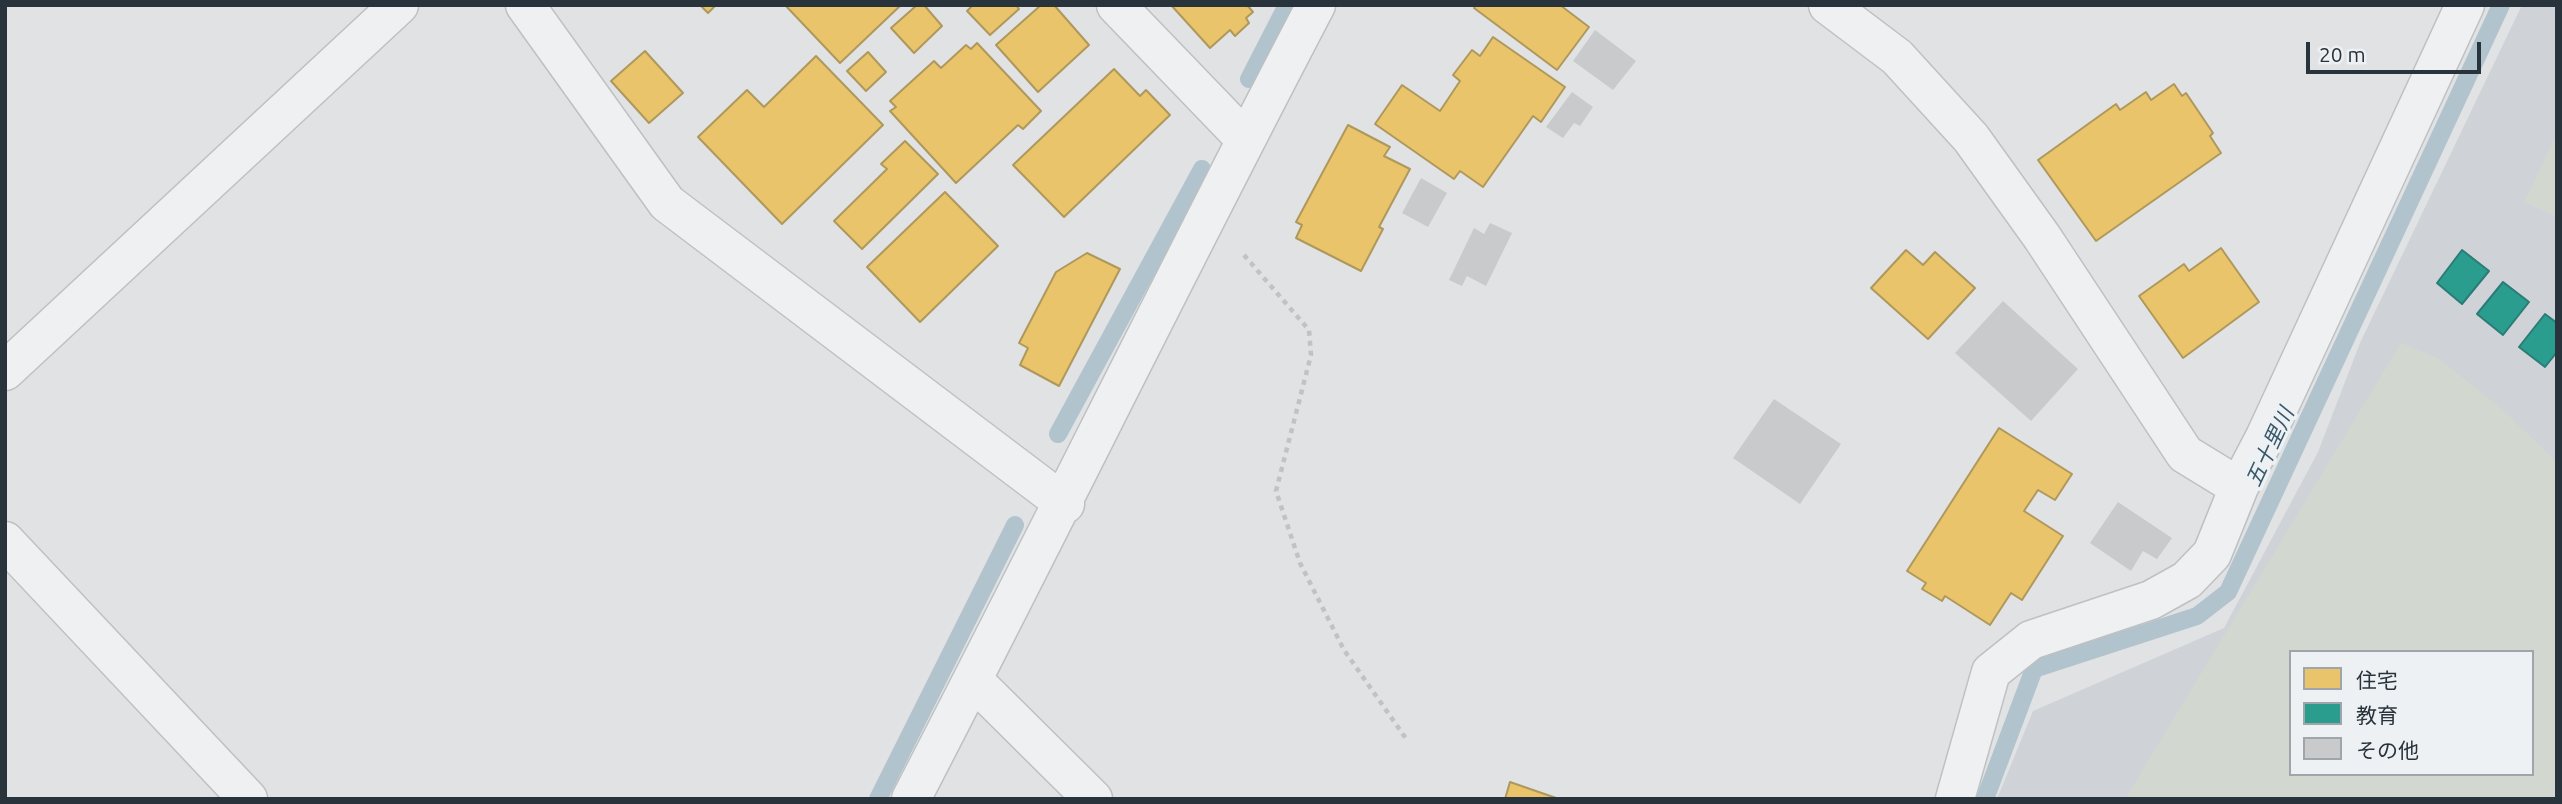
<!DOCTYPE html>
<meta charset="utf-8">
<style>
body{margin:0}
#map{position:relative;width:2562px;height:804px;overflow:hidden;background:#e0e2e4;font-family:Ubuntu,"Noto Sans JP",sans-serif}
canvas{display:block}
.frame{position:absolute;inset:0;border:7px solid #29333b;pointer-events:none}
.legend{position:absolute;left:2289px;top:650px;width:245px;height:126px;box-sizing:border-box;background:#edf1f4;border:2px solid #9fa5aa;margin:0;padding:9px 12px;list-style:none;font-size:21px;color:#29333b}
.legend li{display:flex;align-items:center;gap:14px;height:35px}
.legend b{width:35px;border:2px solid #9fa5aa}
.scale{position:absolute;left:2306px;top:42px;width:175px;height:32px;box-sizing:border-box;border:4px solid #29333b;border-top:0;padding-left:9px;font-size:21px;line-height:24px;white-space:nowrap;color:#29333b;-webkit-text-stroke:5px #edf1f4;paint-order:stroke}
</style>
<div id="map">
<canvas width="2562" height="804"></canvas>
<div class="frame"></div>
<ul class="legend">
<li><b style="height:19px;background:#e9c46a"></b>住宅</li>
<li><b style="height:19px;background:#2a9d8f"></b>教育</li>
<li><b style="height:19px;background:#c8cacc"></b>その他</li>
</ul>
<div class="scale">20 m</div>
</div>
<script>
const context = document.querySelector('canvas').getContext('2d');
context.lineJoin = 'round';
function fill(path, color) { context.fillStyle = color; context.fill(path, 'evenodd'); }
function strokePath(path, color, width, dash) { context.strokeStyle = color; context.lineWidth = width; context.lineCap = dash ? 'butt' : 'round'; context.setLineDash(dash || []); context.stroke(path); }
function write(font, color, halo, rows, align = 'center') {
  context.font = font + ' Ubuntu,"Noto Sans JP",sans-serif'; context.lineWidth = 7; context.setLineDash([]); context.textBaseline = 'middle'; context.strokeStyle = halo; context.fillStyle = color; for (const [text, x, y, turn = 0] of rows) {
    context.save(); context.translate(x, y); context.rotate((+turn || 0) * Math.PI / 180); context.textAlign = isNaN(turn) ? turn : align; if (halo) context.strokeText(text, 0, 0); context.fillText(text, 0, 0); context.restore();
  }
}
fill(new Path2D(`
 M 2522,5 L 2557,5 L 2557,799 L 1997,799 L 2033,711 L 2224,628 L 2318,452 L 2360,343 ZM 2291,652 L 2532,652 L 2532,774 L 2291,774 Z`), '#cfd2d7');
fill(new Path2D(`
 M 2557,133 L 2557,217 L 2524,202 Z
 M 2401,343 L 2438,358 L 2502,409 L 2557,462 L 2557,799 L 2125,799 ZM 2291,652 L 2532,652 L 2532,774 L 2291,774 Z`), '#d2d8d0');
const homes = new Path2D(`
 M 700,5 L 716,5 L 708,13 Z
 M 785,5 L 901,5 L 840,63 Z
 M 917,5 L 924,5 L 942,26 L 914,53 L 891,28 Z
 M 973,5 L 1016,5 L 1019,9 L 990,35 L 967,11 Z
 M 1041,5 L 1054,5 L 1089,45 L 1038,92 L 996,45 Z
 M 1171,5 L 1247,5 L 1253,12 L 1246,18 L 1249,23 L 1235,36 L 1230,30 L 1210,48 Z
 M 1476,5 L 1560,5 L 1589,27 L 1557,70 L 1474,8 Z
 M 1493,37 L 1565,87 L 1541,122 L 1533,116 L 1483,187 L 1460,171 L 1454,179 L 1375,124 L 1402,85 L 1440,111 L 1460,81 L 1453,75 L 1472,50 L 1480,56 Z
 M 977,43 L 1041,111 L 1023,129 L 1018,125 L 956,183 L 890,111 L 896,107 L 890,101 L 934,61 L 941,68 L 966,45 L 971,49 Z
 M 645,51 L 683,93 L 649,123 L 611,81 Z
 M 868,52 L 886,72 L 866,91 L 847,71 Z
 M 816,56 L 883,125 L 782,224 L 698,137 L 747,90 L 764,107 Z
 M 1114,69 L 1140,96 L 1146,90 L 1170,115 L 1064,217 L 1013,165 Z
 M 2174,84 L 2182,96 L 2186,93 L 2213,133 L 2210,136 L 2221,153 L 2096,241 L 2038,160 L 2116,104 L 2120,110 L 2146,92 L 2151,100 Z
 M 1348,125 L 1390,147 L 1384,156 L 1410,169 L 1379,227 L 1383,229 L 1361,271 L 1296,238 L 1302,225 L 1296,222 Z
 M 905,141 L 938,174 L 862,249 L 834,221 L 887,169 L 881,164 Z
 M 945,192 L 998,246 L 920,322 L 867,267 Z
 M 2221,248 L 2259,302 L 2183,358 L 2139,296 L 2184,264 L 2189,271 Z
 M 1906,250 L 1923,265 L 1935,252 L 1975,288 L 1928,339 L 1871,288 Z
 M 1087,253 L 1120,269 L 1059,386 L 1020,365 L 1028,348 L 1019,343 L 1056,272 Z
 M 1999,428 L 2072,474 L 2055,500 L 2038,490 L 2024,511 L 2063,536 L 2022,600 L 2011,593 L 1990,625 L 1945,596 L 1942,601 L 1922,589 L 1926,583 L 1907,571 Z
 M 1510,782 L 1559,799 L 1505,799 Z`);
fill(homes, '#e9c46a');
strokePath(homes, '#af985c', 2);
const schools = new Path2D(`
 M 2462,250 L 2489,271 L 2462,304 L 2437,283 Z
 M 2503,282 L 2529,302 L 2503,335 L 2477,314 Z
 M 2545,314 L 2557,323 L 2557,352 L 2545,367 L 2519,347 Z`);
fill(schools, '#2a9d8f');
strokePath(schools, '#2a7d76', 2);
strokePath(new Path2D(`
 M 1249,79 L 1287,5
 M 1058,434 L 1202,169
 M 878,799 L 1015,525
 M 1985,799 L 2034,669 L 2197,616 L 2228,592 L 2501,5`), '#b1c3cc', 18);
fill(new Path2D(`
 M 1595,30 L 1636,61 L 1613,90 L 1573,61 Z
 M 1572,92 L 1593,107 L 1580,126 L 1574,123 L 1563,138 L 1546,127 Z
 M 1421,178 L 1447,193 L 1428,227 L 1402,213 Z
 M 1490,223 L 1512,233 L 1486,286 L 1467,276 L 1462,286 L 1449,280 L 1474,228 L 1484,234 Z
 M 2003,301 L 2078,369 L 2031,421 L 1955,353 Z
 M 1774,399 L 1841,444 L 1800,504 L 1733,458 Z
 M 2118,502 L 2172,538 L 2157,559 L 2143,551 L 2131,571 L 2090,543 Z`), '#c8cacc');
const street = new Path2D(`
 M 525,5 L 667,203 L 1065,504
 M 1116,5 L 1246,140
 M 1828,5 L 1897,57 L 1971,138 L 2042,237 L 2185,454 L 2239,487
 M 5,371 L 399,5
 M 5,541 L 248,799
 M 973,680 L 1093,799
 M 911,799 C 1048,535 1178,268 1316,5
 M 1955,799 L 1991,672 L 2031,640 L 2151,600 L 2187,580 L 2212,554 L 2239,487 L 2265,437 L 2465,5`);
strokePath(street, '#bec0c2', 41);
strokePath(new Path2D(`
 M 1244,255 L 1309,330 L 1311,355 L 1276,491 L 1300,563 L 1344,650 L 1407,740`), '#bfc3c5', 4.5, [5, 5]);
strokePath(street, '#eff0f1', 38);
write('italic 21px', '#38586a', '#edf1f4', [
 ["五十里川",2270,447,-65]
]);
</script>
